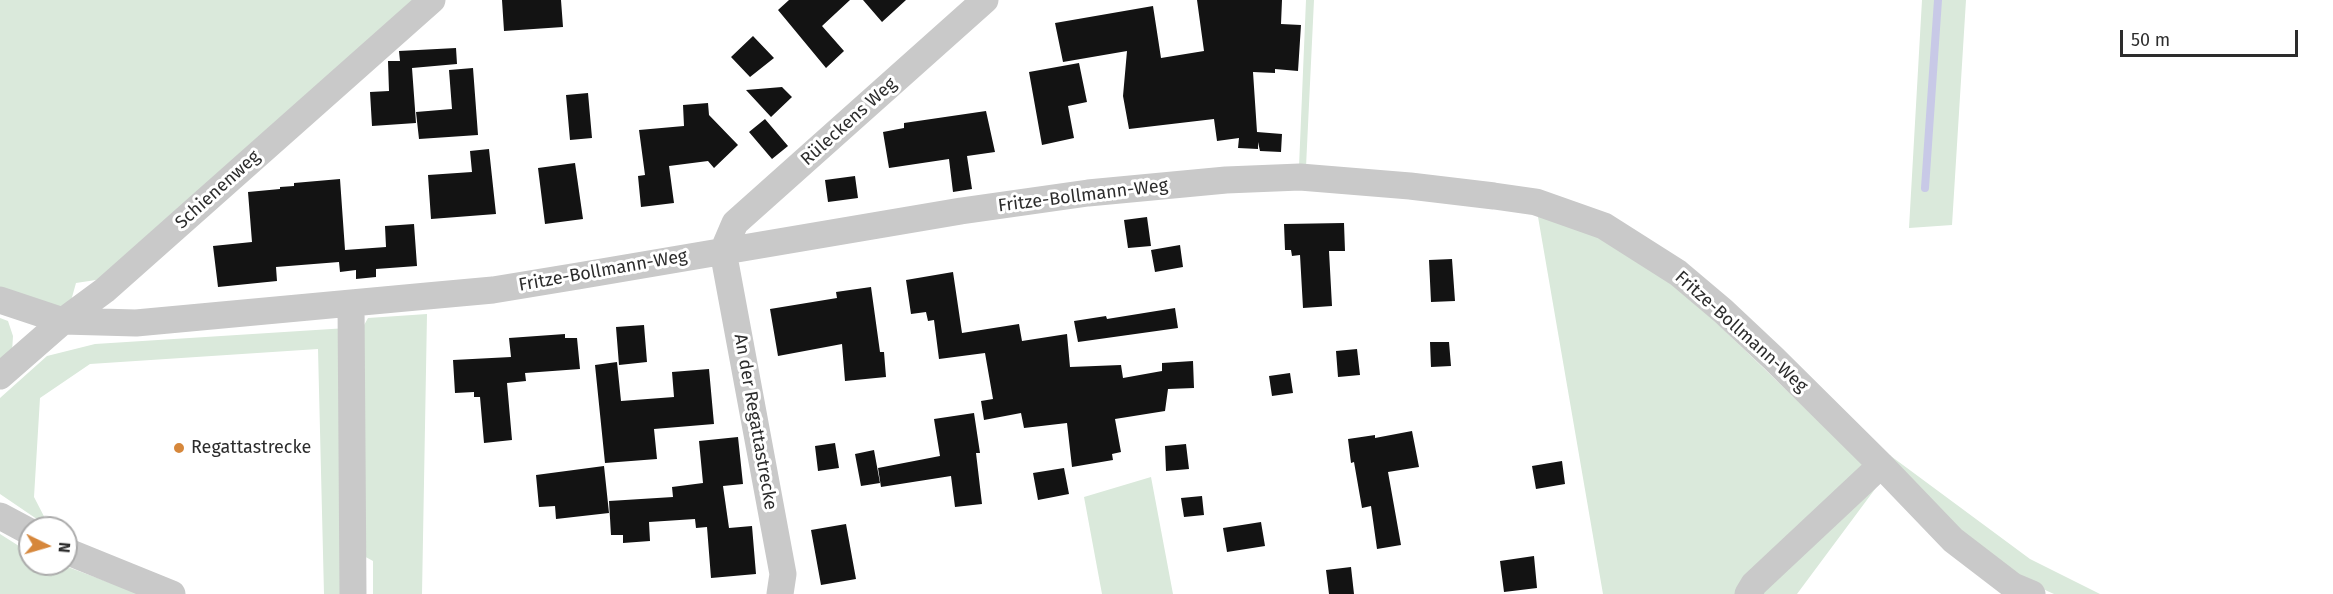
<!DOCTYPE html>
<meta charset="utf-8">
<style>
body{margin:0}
#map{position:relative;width:2333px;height:594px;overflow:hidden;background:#fff;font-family:"Fira Sans",sans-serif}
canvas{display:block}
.north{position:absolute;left:18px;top:516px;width:60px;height:60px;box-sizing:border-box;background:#fff;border:2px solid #ababab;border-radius:50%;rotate:95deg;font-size:16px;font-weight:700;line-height:24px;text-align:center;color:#2c2c2c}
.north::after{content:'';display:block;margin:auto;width:21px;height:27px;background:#d6873b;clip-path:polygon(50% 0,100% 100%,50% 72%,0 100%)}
.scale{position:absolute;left:2120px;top:30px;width:178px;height:27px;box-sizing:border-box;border:3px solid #2c2c2c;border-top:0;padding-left:8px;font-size:18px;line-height:21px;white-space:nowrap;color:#2c2c2c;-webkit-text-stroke:4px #fff;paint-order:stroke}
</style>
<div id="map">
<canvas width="2333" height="594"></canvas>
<div class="north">N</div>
<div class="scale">50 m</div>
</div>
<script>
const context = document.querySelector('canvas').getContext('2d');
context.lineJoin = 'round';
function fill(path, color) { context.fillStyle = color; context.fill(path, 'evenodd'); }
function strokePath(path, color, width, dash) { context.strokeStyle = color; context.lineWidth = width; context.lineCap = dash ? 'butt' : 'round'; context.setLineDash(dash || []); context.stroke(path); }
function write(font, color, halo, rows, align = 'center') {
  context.font = font + ' "Fira Sans",sans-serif'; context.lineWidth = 6; context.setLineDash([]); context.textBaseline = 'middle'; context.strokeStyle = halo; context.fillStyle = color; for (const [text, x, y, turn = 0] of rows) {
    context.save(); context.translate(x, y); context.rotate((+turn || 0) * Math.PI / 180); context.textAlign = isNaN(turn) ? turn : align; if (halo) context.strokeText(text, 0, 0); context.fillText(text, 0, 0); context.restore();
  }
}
fill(new Path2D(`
 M 0,0 L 414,0 L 109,278 L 76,283 L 67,315 L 0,291 Z
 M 1306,0 L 1314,0 L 1306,167 L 1299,167 Z
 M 1922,0 L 1966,0 L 1952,225 L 1909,228 Z
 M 1537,211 L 1602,234 L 1673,281 L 1881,481 L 1797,594 L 1603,594 Z
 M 427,314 L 422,594 L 373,594 L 373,561 L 362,555 L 345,594 L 324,594 L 318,349 L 90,364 L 40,398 L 34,497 L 50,528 L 0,494 L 0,398 L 47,356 L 95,344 L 363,327 L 368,318 Z
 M 0,318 L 8,321 L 13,336 L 12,352 L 0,360 Z
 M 1880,448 L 2030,559 L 2100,594 L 2054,594 L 2025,581 L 1956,527 Z
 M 1151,477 L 1173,594 L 1102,594 L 1084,497 Z
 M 0,534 L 30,553 L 30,564 L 60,564 L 140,594 L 0,594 Z`), '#dae9db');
strokePath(new Path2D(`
 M 1925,188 L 1938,0`), '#c8c9e7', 8);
fill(new Path2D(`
 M 502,0 L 561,0 L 563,27 L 504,31 Z
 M 789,0 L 850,0 L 822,26 L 844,51 L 826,68 L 778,10 Z
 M 863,0 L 906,0 L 882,22 Z
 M 1197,0 L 1282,0 L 1281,24 L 1301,25 L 1298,71 L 1275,69 L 1275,73 L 1253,72 L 1257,132 L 1282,134 L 1281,152 L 1260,151 L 1258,142 L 1258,149 L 1238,148 L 1239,138 L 1217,141 L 1214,119 L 1129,129 L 1123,96 L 1127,51 L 1063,62 L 1055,23 L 1153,6 L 1161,58 L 1204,51 Z
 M 753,36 L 774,58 L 750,77 L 731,57 Z
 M 456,48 L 457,64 L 412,68 L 416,123 L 372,126 L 370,92 L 389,91 L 388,61 L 400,61 L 399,51 Z
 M 1079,63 L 1087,102 L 1068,106 L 1074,138 L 1042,145 L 1029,72 Z
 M 473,68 L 478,135 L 419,139 L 416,112 L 452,109 L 449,70 Z
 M 782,87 L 792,97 L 771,117 L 746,90 Z
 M 588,93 L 592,138 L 570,140 L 566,95 Z
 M 708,103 L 709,115 L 738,145 L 714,168 L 708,161 L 669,166 L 674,203 L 641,207 L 638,176 L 645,175 L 639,130 L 684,126 L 683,105 Z
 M 986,111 L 995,152 L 967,156 L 972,189 L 953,192 L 949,159 L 889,168 L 883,132 L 904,128 L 904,123 Z
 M 765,119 L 788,146 L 772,159 L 749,132 Z
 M 489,149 L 496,214 L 431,219 L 428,175 L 472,172 L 470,151 Z
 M 575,163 L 583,219 L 545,224 L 538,168 Z
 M 855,176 L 858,198 L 828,202 L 825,180 Z
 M 340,179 L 345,250 L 386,247 L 385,226 L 414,224 L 417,266 L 376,269 L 376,277 L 356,279 L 356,270 L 340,272 L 339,262 L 276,267 L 277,281 L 218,287 L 213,246 L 252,242 L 248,192 L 280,189 L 280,187 L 294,186 L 294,183 Z
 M 1147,217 L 1151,246 L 1128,248 L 1124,220 Z
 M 1344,223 L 1345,251 L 1329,251 L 1332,306 L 1303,308 L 1300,255 L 1292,256 L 1291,250 L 1285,250 L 1284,224 Z
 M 1180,245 L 1183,267 L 1155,272 L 1151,250 Z
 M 1452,259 L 1455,301 L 1431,302 L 1429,260 Z
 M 953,272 L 962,333 L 1019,324 L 1022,341 L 1067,334 L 1070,367 L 1121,365 L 1123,378 L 1162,371 L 1162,363 L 1193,361 L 1194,388 L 1168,389 L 1165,411 L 1115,419 L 1121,452 L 1112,454 L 1113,460 L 1072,467 L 1067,423 L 1024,428 L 1021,413 L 984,420 L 981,401 L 993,399 L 985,353 L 939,359 L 934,320 L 928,321 L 926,312 L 911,314 L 906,280 Z
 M 871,287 L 880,352 L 884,352 L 886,377 L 845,381 L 842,344 L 778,356 L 770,309 L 837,298 L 836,292 Z
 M 1175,308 L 1178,328 L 1078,342 L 1074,321 L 1106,316 L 1107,319 Z
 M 644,325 L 647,362 L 619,365 L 616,327 Z
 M 565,334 L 565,338 L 577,338 L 580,369 L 525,373 L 526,381 L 507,383 L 512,440 L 484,443 L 480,397 L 474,397 L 474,392 L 455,393 L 453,360 L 511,357 L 509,338 Z
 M 1430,342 L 1449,342 L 1451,366 L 1431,367 Z
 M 1357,349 L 1360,375 L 1338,377 L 1336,351 Z
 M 617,362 L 621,401 L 674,397 L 672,372 L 709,369 L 714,424 L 654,429 L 657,459 L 605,463 L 595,365 Z
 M 1290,373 L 1293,393 L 1272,396 L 1269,376 Z
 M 974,413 L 980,453 L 976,453 L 982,504 L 955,507 L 951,476 L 881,487 L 878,468 L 940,456 L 934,419 Z
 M 1412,431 L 1419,467 L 1388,472 L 1401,545 L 1377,549 L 1371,506 L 1362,508 L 1354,462 L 1351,463 L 1348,439 L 1375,435 L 1375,438 Z
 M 738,437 L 743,484 L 723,486 L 729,528 L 752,526 L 756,574 L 711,578 L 707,527 L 696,528 L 695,519 L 649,522 L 650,541 L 623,543 L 623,535 L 611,535 L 609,501 L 673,497 L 672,487 L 703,483 L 699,441 Z
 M 835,443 L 839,468 L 818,471 L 815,446 Z
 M 1186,444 L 1189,469 L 1166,471 L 1165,446 Z
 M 874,450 L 880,483 L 861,486 L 855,454 Z
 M 1562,461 L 1565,484 L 1536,489 L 1532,466 Z
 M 604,466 L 609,513 L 556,519 L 555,506 L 539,507 L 536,475 Z
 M 1064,468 L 1069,494 L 1038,500 L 1033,473 Z
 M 1202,496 L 1204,515 L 1184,517 L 1181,498 Z
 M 1261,522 L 1265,546 L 1227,552 L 1223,528 Z
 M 846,524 L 856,579 L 821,585 L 811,530 Z
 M 1534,556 L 1537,588 L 1504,592 L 1500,561 Z
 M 1351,567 L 1354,594 L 1329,594 L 1326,570 Z`), '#131313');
strokePath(new Path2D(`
 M 723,251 L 735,223 L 985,0
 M 723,251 L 783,574 L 780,594
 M 0,300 L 63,321 L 136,323 L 427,296 L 493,290 L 578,276 L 961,211 L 1088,193 L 1226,180 L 1300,177 L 1410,186 L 1494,196 L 1536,202 L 1604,226 L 1678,273 L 1723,311 L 1773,358 L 1881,465 L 1953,540 L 2013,586 L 2032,594
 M 351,304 L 353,594
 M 0,376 L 63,321 L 105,290 L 432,0
 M 0,516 L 30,532
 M 66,551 L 172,594
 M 1748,594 L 1754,584 L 1881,465`), '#c9c9c9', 27);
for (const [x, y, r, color] of [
 [179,448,6,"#d6873b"]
]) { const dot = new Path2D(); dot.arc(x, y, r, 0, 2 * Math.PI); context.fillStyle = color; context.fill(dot); strokePath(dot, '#fff', 2); }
write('18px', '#2c2c2c', '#fff', [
 ["Rüleckens Weg",849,122,-42],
 ["Schienenweg",218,190,-42],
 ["Fritze-Bollmann-Weg",1083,196,-7],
 ["Fritze-Bollmann-Weg",603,271,-10],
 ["Fritze-Bollmann-Weg",1741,332,42],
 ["An der Regattastrecke",755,422,80]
]);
write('18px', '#2c2c2c', '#fff', [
 ["Regattastrecke",191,448]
], 'left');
</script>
